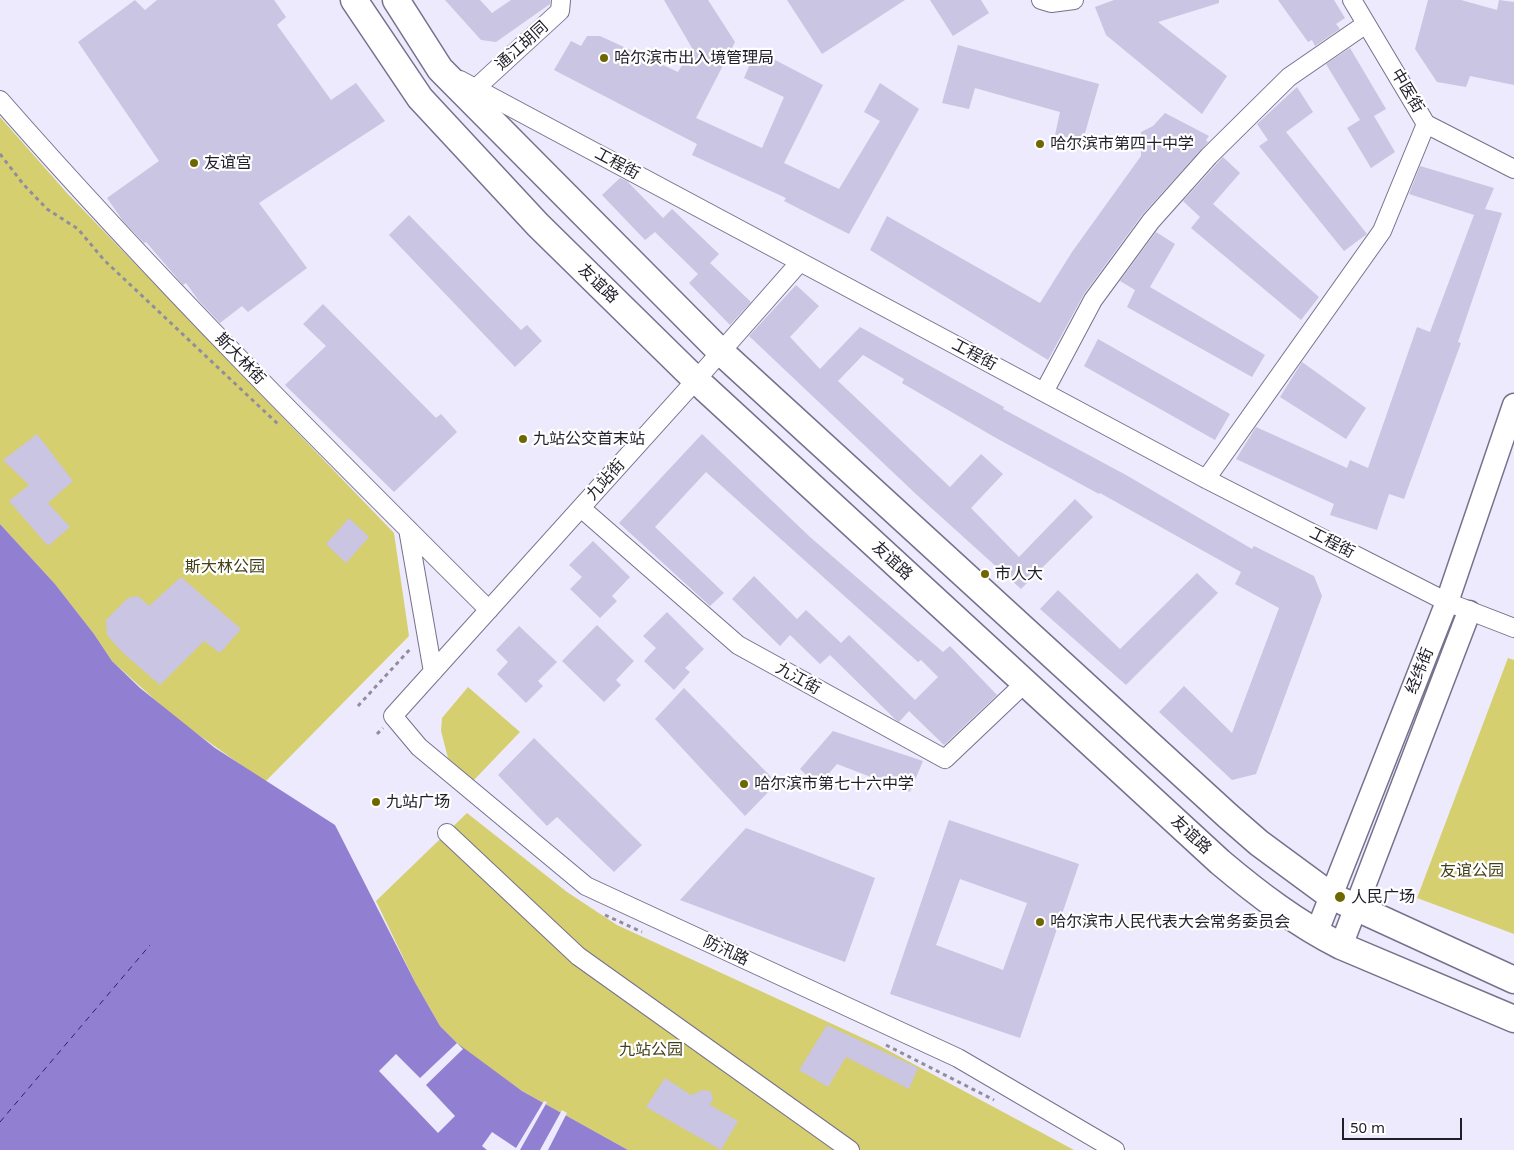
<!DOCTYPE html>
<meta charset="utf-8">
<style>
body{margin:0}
#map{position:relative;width:1514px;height:1150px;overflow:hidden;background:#eceafc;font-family:"Noto Sans",sans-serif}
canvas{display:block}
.scale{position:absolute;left:1342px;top:1118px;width:120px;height:22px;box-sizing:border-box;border:2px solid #201e29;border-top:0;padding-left:6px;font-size:15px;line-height:18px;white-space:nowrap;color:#201e29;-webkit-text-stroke:4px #fff;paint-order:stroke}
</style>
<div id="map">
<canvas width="1514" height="1150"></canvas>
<div class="scale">50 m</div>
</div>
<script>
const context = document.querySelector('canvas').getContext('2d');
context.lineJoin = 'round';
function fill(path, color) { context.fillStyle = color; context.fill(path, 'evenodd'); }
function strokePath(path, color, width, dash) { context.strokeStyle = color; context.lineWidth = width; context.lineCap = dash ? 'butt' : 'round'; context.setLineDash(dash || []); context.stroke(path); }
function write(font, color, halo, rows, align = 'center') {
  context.font = font + ' "Noto Sans","Noto Sans SC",sans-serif'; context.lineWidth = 4.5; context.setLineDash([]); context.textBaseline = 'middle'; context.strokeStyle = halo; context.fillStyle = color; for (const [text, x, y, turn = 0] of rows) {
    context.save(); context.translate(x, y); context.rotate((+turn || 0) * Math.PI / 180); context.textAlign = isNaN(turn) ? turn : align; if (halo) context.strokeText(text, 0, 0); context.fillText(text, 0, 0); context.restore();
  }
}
fill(new Path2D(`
 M 0,117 L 67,193 L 394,533 L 409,636 L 265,782 L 175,718 L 112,661 L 94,634 L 55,584 L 0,524 Z
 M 1508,658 L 1514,660 L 1514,934 L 1417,898 Z
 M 468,687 L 520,732 L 473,781 L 448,758 L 441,731 L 442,718 Z
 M 467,813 L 567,892 L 617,925 L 878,1045 L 1074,1150 L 628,1150 L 522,1091 L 463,1049 L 440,1026 L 416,984 L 376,901 Z`), '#d6cf70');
fill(new Path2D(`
 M 0,524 L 55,584 L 94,634 L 112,661 L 140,688 L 215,748 L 335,825 L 416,984 L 440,1026 L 457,1043 L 522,1091 L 628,1150 L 0,1150 Z`), '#9180d2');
fill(new Path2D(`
 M 457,1043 L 463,1049 L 426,1085 L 455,1116 L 438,1133 L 379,1071 L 396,1054 L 420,1078 Z
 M 544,1101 L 547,1102 L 520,1150 L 487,1150 L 482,1146 L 492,1132 L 516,1148 Z
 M 562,1110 L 567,1113 L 548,1150 L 540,1150 Z`), '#eceafc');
strokePath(new Path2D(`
 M 0,1122 L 150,945`), '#3b1778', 1, [6, 5]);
fill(new Path2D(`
 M 135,0 L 145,10 L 157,0 L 274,0 L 286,17 L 277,25 L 331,100 L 356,83 L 385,121 L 259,203 L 307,268 L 248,312 L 242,306 L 220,323 L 199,301 L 186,283 L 183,285 L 146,242 L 144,243 L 123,221 L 107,198 L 159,161 L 78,42 Z
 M 445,0 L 480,0 L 492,13 L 511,0 L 550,0 L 550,4 L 496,42 L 481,40 Z
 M 664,0 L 708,0 L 735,42 L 696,118 L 762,148 L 784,97 L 744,78 L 756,50 L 823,85 L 784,163 L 839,189 L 880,121 L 864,112 L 880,83 L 919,109 L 849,234 L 784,201 L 786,198 L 692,155 L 697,144 L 554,70 L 571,41 L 581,46 L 587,36 L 600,36 L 678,72 L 692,48 Z
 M 787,0 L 905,0 L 822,54 Z
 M 930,0 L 981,0 L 989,13 L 953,36 Z
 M 1114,0 L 1219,0 L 1219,3 L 1158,22 L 1227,76 L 1202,114 L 1106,35 L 1095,7 Z
 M 1278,0 L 1334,0 L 1345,18 L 1336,24 L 1340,29 L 1315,46 L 1312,40 L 1308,42 Z
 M 1428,0 L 1461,0 L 1497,10 L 1499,0 L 1514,2 L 1514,85 L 1470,76 L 1466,87 L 1437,82 L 1415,49 Z
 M 958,45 L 1099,84 L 1083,140 L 1055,135 L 1060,112 L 975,88 L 969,109 L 942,103 Z
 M 1350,48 L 1386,109 L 1374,116 L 1395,152 L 1371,168 L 1347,128 L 1360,120 L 1326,64 Z
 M 1297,87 L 1313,112 L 1286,132 L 1367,234 L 1344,251 L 1259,146 L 1268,140 L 1257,124 Z
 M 1165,113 L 1209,136 L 1206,140 L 1208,142 L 1142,215 L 1084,294 L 1048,360 L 870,250 L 887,216 L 1040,303 L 1072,252 L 1141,156 L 1141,132 L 1153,126 Z
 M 1223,157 L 1240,173 L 1213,204 L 1319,297 L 1301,320 L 1191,228 L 1200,217 L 1183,201 Z
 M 1420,166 L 1494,188 L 1485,209 L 1502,213 L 1458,342 L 1461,343 L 1404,499 L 1389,494 L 1377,530 L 1330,515 L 1334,504 L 1236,459 L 1256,427 L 1347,468 L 1350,460 L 1368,468 L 1417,327 L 1430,332 L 1474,215 L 1409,194 Z
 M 620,178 L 627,181 L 663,218 L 672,209 L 719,254 L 710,263 L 751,302 L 730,325 L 689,283 L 698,274 L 655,232 L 645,240 L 602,195 Z
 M 409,215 L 521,330 L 527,325 L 542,341 L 515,367 L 389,235 Z
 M 1156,232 L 1175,244 L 1150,287 L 1265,355 L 1252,377 L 1127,307 L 1135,290 L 1120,281 Z
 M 796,285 L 819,306 L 790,337 L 820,369 L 860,327 L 1004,407 L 1003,409 L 1126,475 L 1252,549 L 1254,546 L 1314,576 L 1322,596 L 1256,774 L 1232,780 L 1159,712 L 1184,686 L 1232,733 L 1279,608 L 1235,584 L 1241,572 L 1100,493 L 1099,494 L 996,438 L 902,383 L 904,379 L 863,355 L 838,381 L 950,487 L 981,454 L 1003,474 L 971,508 L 1019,557 L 1075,499 L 1093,517 L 1021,589 L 917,495 L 749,336 Z
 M 323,304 L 436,418 L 441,414 L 457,432 L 394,492 L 285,385 L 326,346 L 303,324 Z
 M 1098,339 L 1230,414 L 1215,440 L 1084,366 Z
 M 1302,362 L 1366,408 L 1346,439 L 1280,397 Z
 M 37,434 L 73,481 L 48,503 L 70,527 L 48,546 L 9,501 L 29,485 L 3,460 Z
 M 702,434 L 810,537 L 943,652 L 950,646 L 997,695 L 944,745 L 909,711 L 899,722 L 896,720 L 830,655 L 820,664 L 790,635 L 780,646 L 732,599 L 754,576 L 797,619 L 806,610 L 841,643 L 849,635 L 915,700 L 938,677 L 921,660 L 918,662 L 706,472 L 655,527 L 724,593 L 710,606 L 619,523 Z
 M 349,518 L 369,537 L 346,563 L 326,544 Z
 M 593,541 L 630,577 L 612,596 L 617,601 L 600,618 L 570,589 L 582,577 L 569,565 Z
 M 1197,573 L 1218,593 L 1126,685 L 1040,609 L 1058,590 L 1120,649 Z
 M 181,577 L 241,629 L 220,653 L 204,641 L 160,685 L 122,652 L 107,635 L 106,620 L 128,598 L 138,596 L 149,606 Z
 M 667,612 L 704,649 L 685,668 L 690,672 L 674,690 L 644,661 L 656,648 L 643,636 Z
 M 597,625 L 634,661 L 616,680 L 621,685 L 604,702 L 562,661 Z
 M 519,626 L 557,662 L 538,681 L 543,686 L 526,703 L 497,674 L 508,662 L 496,650 Z
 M 684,688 L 777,783 L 745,816 L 655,719 Z
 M 833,731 L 923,761 L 910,792 L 837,764 L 818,786 L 800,769 Z
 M 534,738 L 642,845 L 614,872 L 557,817 L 547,826 L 498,775 Z
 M 949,820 L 1079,864 L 1020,1038 L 890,994 ZM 960,879 L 1027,903 L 1003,970 L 936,945 Z
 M 746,828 L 875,878 L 845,962 L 680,900 Z
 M 827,1025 L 918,1068 L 909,1089 L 846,1057 L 828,1087 L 799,1070 Z
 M 665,1078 L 691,1095 L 703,1090 L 710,1091 L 713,1098 L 710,1105 L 738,1121 L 721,1150 L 646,1107 Z`), '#c9c5e2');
const minor = new Path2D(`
 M 1041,0 L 1051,3 L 1074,0
 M 1352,0 L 1426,124 L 1514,169
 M 460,80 L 1206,479 L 1447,602 L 1514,628
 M 476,88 L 560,11 L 561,0
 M 0,100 C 155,277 322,444 489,610
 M 800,262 L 696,380 L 393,716 L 419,747 L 586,886 L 958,1058 L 1115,1150
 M 1044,392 L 1093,300 L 1151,221 L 1209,156 L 1289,77 L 1366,24
 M 1206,479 L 1382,231 L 1426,124
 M 581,508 L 738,645 L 945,759 L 1025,683
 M 408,529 L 433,672
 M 447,833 L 578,956 L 850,1150`);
const major = new Path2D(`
 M 1316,934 L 1447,602 L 1514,405
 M 1341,946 L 1469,612`);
const highway = new Path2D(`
 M 354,0 L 420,98 L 538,225 L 696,380 L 1220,862 C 1258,894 1296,923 1341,946 L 1514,1019
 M 396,0 L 440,69 L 721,352 L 1228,816 L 1259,843 L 1331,896 L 1514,980`);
strokePath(minor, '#76718c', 20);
strokePath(major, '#76718c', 25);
strokePath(highway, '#76718c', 29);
strokePath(new Path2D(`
 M 0,154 L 24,185 L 47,209 L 78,229 L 104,260 L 280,426
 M 358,706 L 412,647
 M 377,734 L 383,728
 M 605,915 L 642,932
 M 886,1045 L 994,1100`), '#908e9d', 3, [4, 4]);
strokePath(minor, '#fff', 18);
strokePath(major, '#fff', 22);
strokePath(highway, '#fff', 26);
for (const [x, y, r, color] of [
 [604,58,5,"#6e6700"],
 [1040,144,5,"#6e6700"],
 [194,163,5,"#6e6700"],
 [523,439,5,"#6e6700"],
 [985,574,5,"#6e6700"],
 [744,784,5,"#6e6700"],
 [376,802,5,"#6e6700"],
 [1340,897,6,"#6e6700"],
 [1040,922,5,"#6e6700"]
]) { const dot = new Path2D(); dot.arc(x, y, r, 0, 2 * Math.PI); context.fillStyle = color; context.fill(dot); strokePath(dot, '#fff', 2); }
write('16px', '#201e29', '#fff', [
 ["通江胡同",522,46,-42],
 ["中医街",1407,91,59],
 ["工程街",617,164,28],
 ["友谊路",598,284,44],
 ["工程街",974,355,28],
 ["斯大林街",240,359,46],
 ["九站街",606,480,-48],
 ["工程街",1332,543,27],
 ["友谊路",892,561,43],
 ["经纬街",1420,671,-68],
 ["九江街",798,679,29],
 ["友谊路",1191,835,43],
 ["防汛路",726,951,25]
]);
write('16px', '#201e29', '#fff', [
 ["哈尔滨市出入境管理局",614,58],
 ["哈尔滨市第四十中学",1050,144],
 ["友谊宫",204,163],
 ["九站公交首末站",533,439],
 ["市人大",995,574],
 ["哈尔滨市第七十六中学",754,784],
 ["九站广场",386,802],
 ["人民广场",1351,897],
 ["哈尔滨市人民代表大会常务委员会",1050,922]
], 'left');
write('16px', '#433f16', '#fff', [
 ["斯大林公园",225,567],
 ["友谊公园",1472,871],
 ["九站公园",651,1050]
]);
</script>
